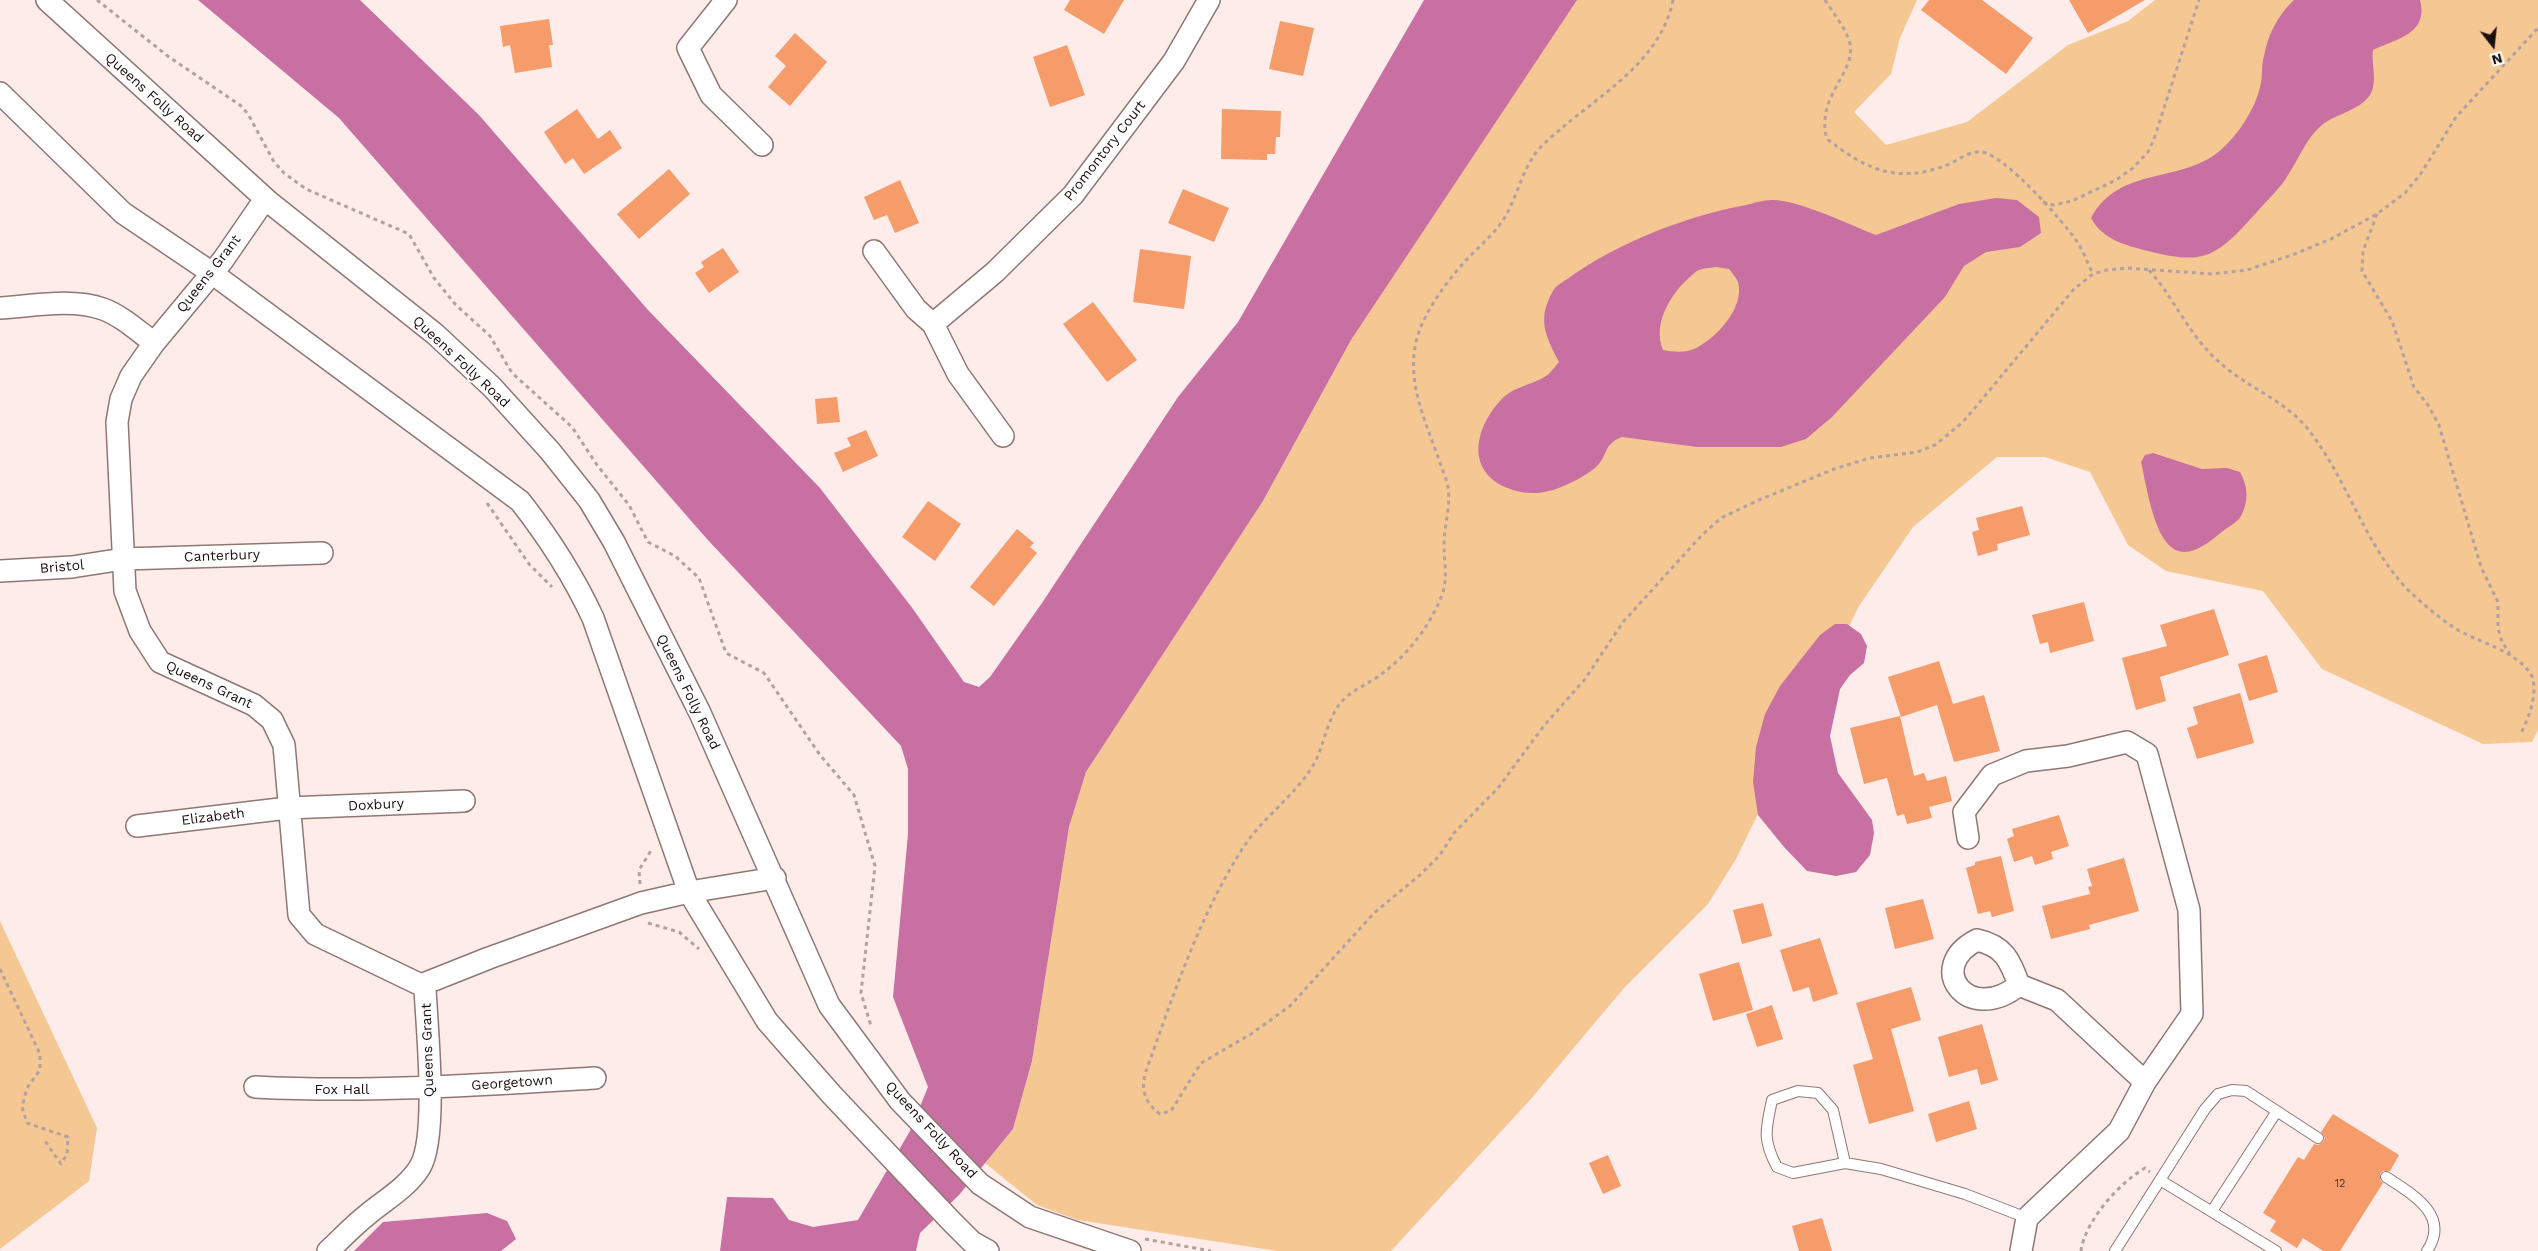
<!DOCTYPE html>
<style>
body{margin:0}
#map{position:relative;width:2538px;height:1251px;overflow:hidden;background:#fdece9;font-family:"Work Sans",sans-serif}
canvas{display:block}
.north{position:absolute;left:2468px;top:20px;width:50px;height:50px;-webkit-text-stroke:4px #fefefe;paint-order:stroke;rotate:164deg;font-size:14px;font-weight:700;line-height:20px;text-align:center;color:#19100f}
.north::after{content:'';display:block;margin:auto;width:18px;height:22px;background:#19100f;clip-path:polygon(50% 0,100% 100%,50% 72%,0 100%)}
</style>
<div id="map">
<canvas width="2538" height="1251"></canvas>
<div class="north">N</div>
</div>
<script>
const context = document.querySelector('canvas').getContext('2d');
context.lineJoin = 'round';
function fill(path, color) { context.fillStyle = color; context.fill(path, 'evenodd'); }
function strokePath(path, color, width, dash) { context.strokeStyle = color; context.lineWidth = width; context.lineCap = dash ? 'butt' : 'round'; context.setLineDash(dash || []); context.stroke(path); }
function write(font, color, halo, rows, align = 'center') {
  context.font = font + ' "Work Sans",sans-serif'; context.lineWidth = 4; context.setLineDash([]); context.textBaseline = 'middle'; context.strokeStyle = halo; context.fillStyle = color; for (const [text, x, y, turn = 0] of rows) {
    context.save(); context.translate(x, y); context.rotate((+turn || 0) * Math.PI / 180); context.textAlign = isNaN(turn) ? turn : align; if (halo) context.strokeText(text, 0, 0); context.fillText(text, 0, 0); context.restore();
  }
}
fill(new Path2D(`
 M 1576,0 L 1917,0 L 1900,38 L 1891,74 L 1854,112 L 1886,145 L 1967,122 L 2068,45 L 2128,21 L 2155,0 L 2538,0 L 2538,730 L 2532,742 L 2483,744 L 2322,669 L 2263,591 L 2166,571 L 2128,545 L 2090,472 L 2045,457 L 1997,457 L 1913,527 L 1859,606 L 1736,859 L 1708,904 L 1624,988 L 1530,1100 L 1391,1251 L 1277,1251 L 1078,1220 L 1037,1205 L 985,1163 L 1013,1129 L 1032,1061 L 1069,827 L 1086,772 L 1263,501 L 1351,340 Z
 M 0,921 L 97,1128 L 89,1181 L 0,1249 Z`), '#f5c893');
fill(new Path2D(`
 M 198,0 L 360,0 L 479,115 L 648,310 L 820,488 L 913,609 L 964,682 L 979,687 L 990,677 L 1042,603 L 1178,397 L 1238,322 L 1424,0 L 1577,0 L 1351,340 L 1263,501 L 1086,772 L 1069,827 L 1032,1061 L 1013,1129 L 959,1195 L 920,1233 L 916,1251 L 720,1251 L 727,1197 L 773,1198 L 789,1220 L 813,1227 L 858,1220 L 910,1131 L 928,1087 L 893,997 L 908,834 L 908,769 L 901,746 L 707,539 L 339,118 Z
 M 2294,0 L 2420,0 C 2429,34 2396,39 2373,50 C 2371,64 2378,82 2370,95 C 2359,111 2335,114 2322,125 C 2306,138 2299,159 2288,175 C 2280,189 2266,201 2256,213 C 2217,256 2206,266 2148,251 C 2125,245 2103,240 2091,218 C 2120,164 2184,185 2223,148 C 2239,133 2255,109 2260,87 C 2263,77 2261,66 2264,56 C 2268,34 2278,15 2294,0 Z
 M 1996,198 L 2017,200 L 2039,217 L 2041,233 L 2020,247 L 1986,252 L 1964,266 L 1945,297 L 1832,417 L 1806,439 L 1781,447 L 1697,447 L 1622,437 C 1602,445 1609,455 1596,467 C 1589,473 1579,479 1570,483 C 1549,494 1527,497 1505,487 C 1463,468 1477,422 1505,396 C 1517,386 1534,384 1546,376 C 1551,373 1555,366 1559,362 C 1545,335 1537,319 1553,291 C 1556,285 1565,281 1570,277 C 1620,242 1686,216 1746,205 C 1754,203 1764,200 1772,200 C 1799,200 1850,225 1876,235 L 1959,204 ZM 1716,267 L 1729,269 C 1732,273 1736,277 1738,282 C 1745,308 1716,339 1694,349 C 1684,353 1673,352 1663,350 C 1651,322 1674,288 1697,271 C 1702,268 1710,268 1716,267 Z
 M 2153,453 L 2202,469 L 2227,468 L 2240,472 C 2248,486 2249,501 2241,516 C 2238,522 2229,526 2223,531 C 2208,543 2185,564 2167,543 C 2152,525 2146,484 2141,462 L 2145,455 Z
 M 1835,624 L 1847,624 L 1861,634 L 1867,646 L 1864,663 L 1850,675 L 1840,689 L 1830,736 L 1838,773 L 1872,820 L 1874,833 L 1870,855 L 1856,872 L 1836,876 L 1807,871 L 1784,847 L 1758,815 L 1753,782 L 1756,747 L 1765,714 L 1780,686 L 1820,635 Z
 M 487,1213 L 507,1221 L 516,1239 L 501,1251 L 354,1251 L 383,1222 Z`), '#c870a2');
fill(new Path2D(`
 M 1070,0 L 1124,0 L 1104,34 L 1064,10 Z
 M 1929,0 L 1982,0 L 2033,38 L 2006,74 L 1921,10 Z
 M 2069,0 L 2145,0 L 2088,33 Z
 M 549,19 L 553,45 L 549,45 L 552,67 L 515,73 L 510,45 L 503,47 L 500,26 Z
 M 1280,21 L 1314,28 L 1303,76 L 1269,69 Z
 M 795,33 L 827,62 L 790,106 L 768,87 L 786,66 L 775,56 Z
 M 1067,45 L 1085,95 L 1050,107 L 1033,57 Z
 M 577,109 L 598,139 L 610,130 L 622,148 L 584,174 L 573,158 L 565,164 L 544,132 Z
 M 1222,109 L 1281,111 L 1280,137 L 1276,137 L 1275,154 L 1267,154 L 1267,160 L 1221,159 Z
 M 669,169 L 690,194 L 639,239 L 617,214 Z
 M 900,180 L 919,223 L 895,233 L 887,215 L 874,220 L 864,197 Z
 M 1183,189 L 1229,208 L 1214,242 L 1168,223 Z
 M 723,248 L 739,272 L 709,293 L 695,273 L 704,267 L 701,262 Z
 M 1140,249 L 1191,256 L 1184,309 L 1133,302 Z
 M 1093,302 L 1137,360 L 1107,382 L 1063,324 Z
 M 837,397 L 840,422 L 817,424 L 815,399 Z
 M 866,430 L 878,456 L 843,472 L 834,453 L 851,446 L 847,438 Z
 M 928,501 L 961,524 L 935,561 L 902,537 Z
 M 2022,506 L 2030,535 L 1997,544 L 1998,550 L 1978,556 L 1972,532 L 1979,530 L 1976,518 Z
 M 1017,529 L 1034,543 L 1030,547 L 1037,553 L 994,606 L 970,587 Z
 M 2084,602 L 2094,641 L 2050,653 L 2048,642 L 2040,644 L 2032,615 Z
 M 2214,609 L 2229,655 L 2160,677 L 2166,701 L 2136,710 L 2122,658 L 2167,646 L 2160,625 Z
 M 2267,655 L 2278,692 L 2249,701 L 2238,664 Z
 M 1939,661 L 1953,704 L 1984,695 L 2000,751 L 1954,762 L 1937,705 L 1901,717 L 1888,677 Z
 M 2240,693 L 2254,743 L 2197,759 L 2187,728 L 2198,724 L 2193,707 Z
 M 1900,716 L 1914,776 L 1924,773 L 1927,781 L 1946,776 L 1952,801 L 1929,807 L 1932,818 L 1907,824 L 1904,814 L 1897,816 L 1887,778 L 1864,784 L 1850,728 Z
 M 2059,815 L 2069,846 L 2051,852 L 2053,859 L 2035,865 L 2032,856 L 2014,862 L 2007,839 L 2014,836 L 2012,829 Z
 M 2001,856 L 2014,911 L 1992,917 L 1990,911 L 1978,914 L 1966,868 L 1975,865 L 1975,862 Z
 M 2124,858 L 2139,911 L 2089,925 L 2090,929 L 2051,939 L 2042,906 L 2090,894 L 2088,887 L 2092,886 L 2087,869 Z
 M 1923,899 L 1934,939 L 1895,949 L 1885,908 Z
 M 1763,903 L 1772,936 L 1742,944 L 1733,910 Z
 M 1820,938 L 1838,994 L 1813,1002 L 1809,987 L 1793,992 L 1780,950 Z
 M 1739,962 L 1753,1010 L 1713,1021 L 1699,974 Z
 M 1911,987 L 1921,1020 L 1891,1029 L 1914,1111 L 1869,1124 L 1853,1065 L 1873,1059 L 1856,1003 Z
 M 1772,1005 L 1783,1039 L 1757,1047 L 1746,1014 Z
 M 1982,1024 L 1998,1080 L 1981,1085 L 1977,1069 L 1949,1077 L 1938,1037 Z
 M 1969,1101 L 1977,1129 L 1936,1142 L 1928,1114 Z
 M 2333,1114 L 2399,1155 L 2390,1171 L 2383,1171 L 2380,1174 L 2380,1180 L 2383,1183 L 2340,1251 L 2323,1251 L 2303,1238 L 2297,1248 L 2270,1231 L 2276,1221 L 2263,1213 L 2298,1157 L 2304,1160 L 2314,1144 L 2318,1145 L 2323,1142 L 2325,1138 L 2321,1132 Z
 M 1608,1155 L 1621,1186 L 1603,1194 L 1589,1163 Z
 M 1822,1218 L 1832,1251 L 1799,1251 L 1792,1226 Z`), '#f59c6a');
const lane = new Path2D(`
 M 1845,1163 L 1833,1110 L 1818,1093 L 1798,1091 L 1772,1100 C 1766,1129 1762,1139 1777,1167 L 1793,1173 L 1845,1163 L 1881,1169 L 1965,1194 L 2027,1218
 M 2386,1177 C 2412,1194 2451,1215 2427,1251
 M 2160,1180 L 2276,1251
 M 2212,1211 L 2277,1111
 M 2115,1251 L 2205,1109 L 2218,1094 L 2232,1090 L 2246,1091 L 2318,1138`);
const street = new Path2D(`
 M 47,0 L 269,202 L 435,334 L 492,387 L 550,451 L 589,500 L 614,542 L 700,713 L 829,1005 L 900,1101 L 980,1184 L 1030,1217 L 1130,1251
 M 726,0 L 688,48 L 711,95 L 762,145
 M 0,93 L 123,213 L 212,273 L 520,501 C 549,538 573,575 593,618 L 689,892 L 767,1021 L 831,1094 L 951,1221 L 972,1242 L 988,1251
 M 265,199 L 223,260 L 154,343 L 131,376 L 121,399 L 117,422 L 125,591 L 140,631 L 160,662 L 254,705 L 272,720 L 284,745 L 299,915 L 315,934 L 421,985 L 425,989 C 427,1028 438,1137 420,1167 C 408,1187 385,1200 367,1215 C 353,1226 341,1239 328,1251
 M 874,251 L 916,309 L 933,324 L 958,374 L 1003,436
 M 0,308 C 33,306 71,298 103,309 C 122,316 138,331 154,343
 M 933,324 L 995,272 L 1073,195 L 1174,61 L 1209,0
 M 0,571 L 72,567 L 123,559 L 322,553
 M 137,826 L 288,808 L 464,801
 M 1968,838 L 1964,812 L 1992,775 L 2026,761 L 2068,756 L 2127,742 L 2147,754 L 2189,910 L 2192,1014 L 2145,1082 L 2119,1131 L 2027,1218 L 2021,1251
 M 1977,940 C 2004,946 2010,960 2019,985 C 1968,1026 1924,967 1977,940 Z
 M 421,985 L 489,958 L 641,903 L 689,892 L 775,878
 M 2019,985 L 2057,1000 L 2145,1082
 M 255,1087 C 369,1093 481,1085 595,1078`);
strokePath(lane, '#8f7773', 12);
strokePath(street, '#8f7773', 24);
strokePath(new Path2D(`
 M 97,0 L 169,57 L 240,105 L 248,114 L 274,162 L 284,173 L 306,189 L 409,234 L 434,278 L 455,304 L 490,336 L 512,373 L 572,427 L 597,465 L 629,505 L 648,542 L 675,556 L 699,578 L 726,653 L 764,673 L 820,755 L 854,795 L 875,866 L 861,993 L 871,1026
 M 1673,0 C 1661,59 1606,91 1563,127 C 1555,134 1546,141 1539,149 C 1522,169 1518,195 1505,217 C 1496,232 1483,243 1471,255 C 1452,275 1435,297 1423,322 C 1401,368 1422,413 1438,457 C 1441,467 1446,477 1448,487 C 1451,506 1444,526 1444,545 C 1444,562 1448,579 1442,595 C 1430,626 1407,656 1380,675 C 1367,685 1349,691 1339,705 C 1325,724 1324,749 1311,769 C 1291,799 1260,820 1241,851 C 1198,919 1172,999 1145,1074 C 1141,1091 1145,1103 1160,1114 L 1171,1111 L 1201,1063 L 1251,1034 L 1290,1006 L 1374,913 L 1421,874 L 1440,855 L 1454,833 L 1498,788 L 1543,727 L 1585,679 L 1623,622 L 1701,536 L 1721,518 L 1759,500 L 1834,469 L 1870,458 L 1917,452 L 1935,445 L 1963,422 L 2074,289 L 2093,274 L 2107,270 L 2127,268 L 2212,274 L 2247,270 L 2292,255 L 2331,239 L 2377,214 L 2405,193 L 2422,172 L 2456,117 L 2538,28
 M 1825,0 C 1833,13 1846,28 1850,44 C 1856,73 1815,97 1827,139 C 1867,170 1897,184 1947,165 C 1957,161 1970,150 1982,152 C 2005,155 2064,222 2078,243 C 2084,253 2088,264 2093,274
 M 2043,202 L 2053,205 L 2072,201 L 2116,180 L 2133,168 L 2148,152 L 2154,139 L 2199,0
 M 2377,214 L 2363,251 L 2362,271 L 2392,321 L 2414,387 L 2428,405 L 2439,425 L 2481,567 L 2498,602 L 2498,628 L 2502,642 L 2510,654
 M 2149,270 C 2174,298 2189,335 2217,360 C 2245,387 2282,398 2307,428 C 2348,479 2364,545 2409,591 C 2422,603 2438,617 2453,627 C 2477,643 2516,649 2532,676 C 2538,694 2529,717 2521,733
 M 487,503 L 529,564 L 552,587
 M 640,884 L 639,870 L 652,849
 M 648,923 L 679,932 L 699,949
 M 0,969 L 40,1054 L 40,1070 L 27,1088 L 22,1107 L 27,1123 L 68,1137 L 67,1154 L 61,1164 L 45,1141
 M 1145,1239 L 1211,1251
 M 2081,1251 C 2085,1221 2119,1183 2145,1168 L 2150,1172`), '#b1a2a0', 3, [4, 4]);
strokePath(lane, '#fff', 10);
strokePath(street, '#fff', 21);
write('11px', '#503326', null, [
 ["12",2340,1184]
]);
write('14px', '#19100f', '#fefefe', [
 ["Queens Folly Road",154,98,42],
 ["Promontory Court",1105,151,-52],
 ["Queens Grant",209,274,-52],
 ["Queens Folly Road",461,362,43],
 ["Canterbury",222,556,-2],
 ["Bristol",62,567,-5],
 ["Queens Grant",209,685,25],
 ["Queens Folly Road",688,692,64],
 ["Doxbury",376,805,-3],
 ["Elizabeth",213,817,-7],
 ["Queens Grant",428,1050,-92],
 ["Georgetown",512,1083,-4],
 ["Fox Hall",342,1090],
 ["Queens Folly Road",931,1130,47]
]);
</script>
